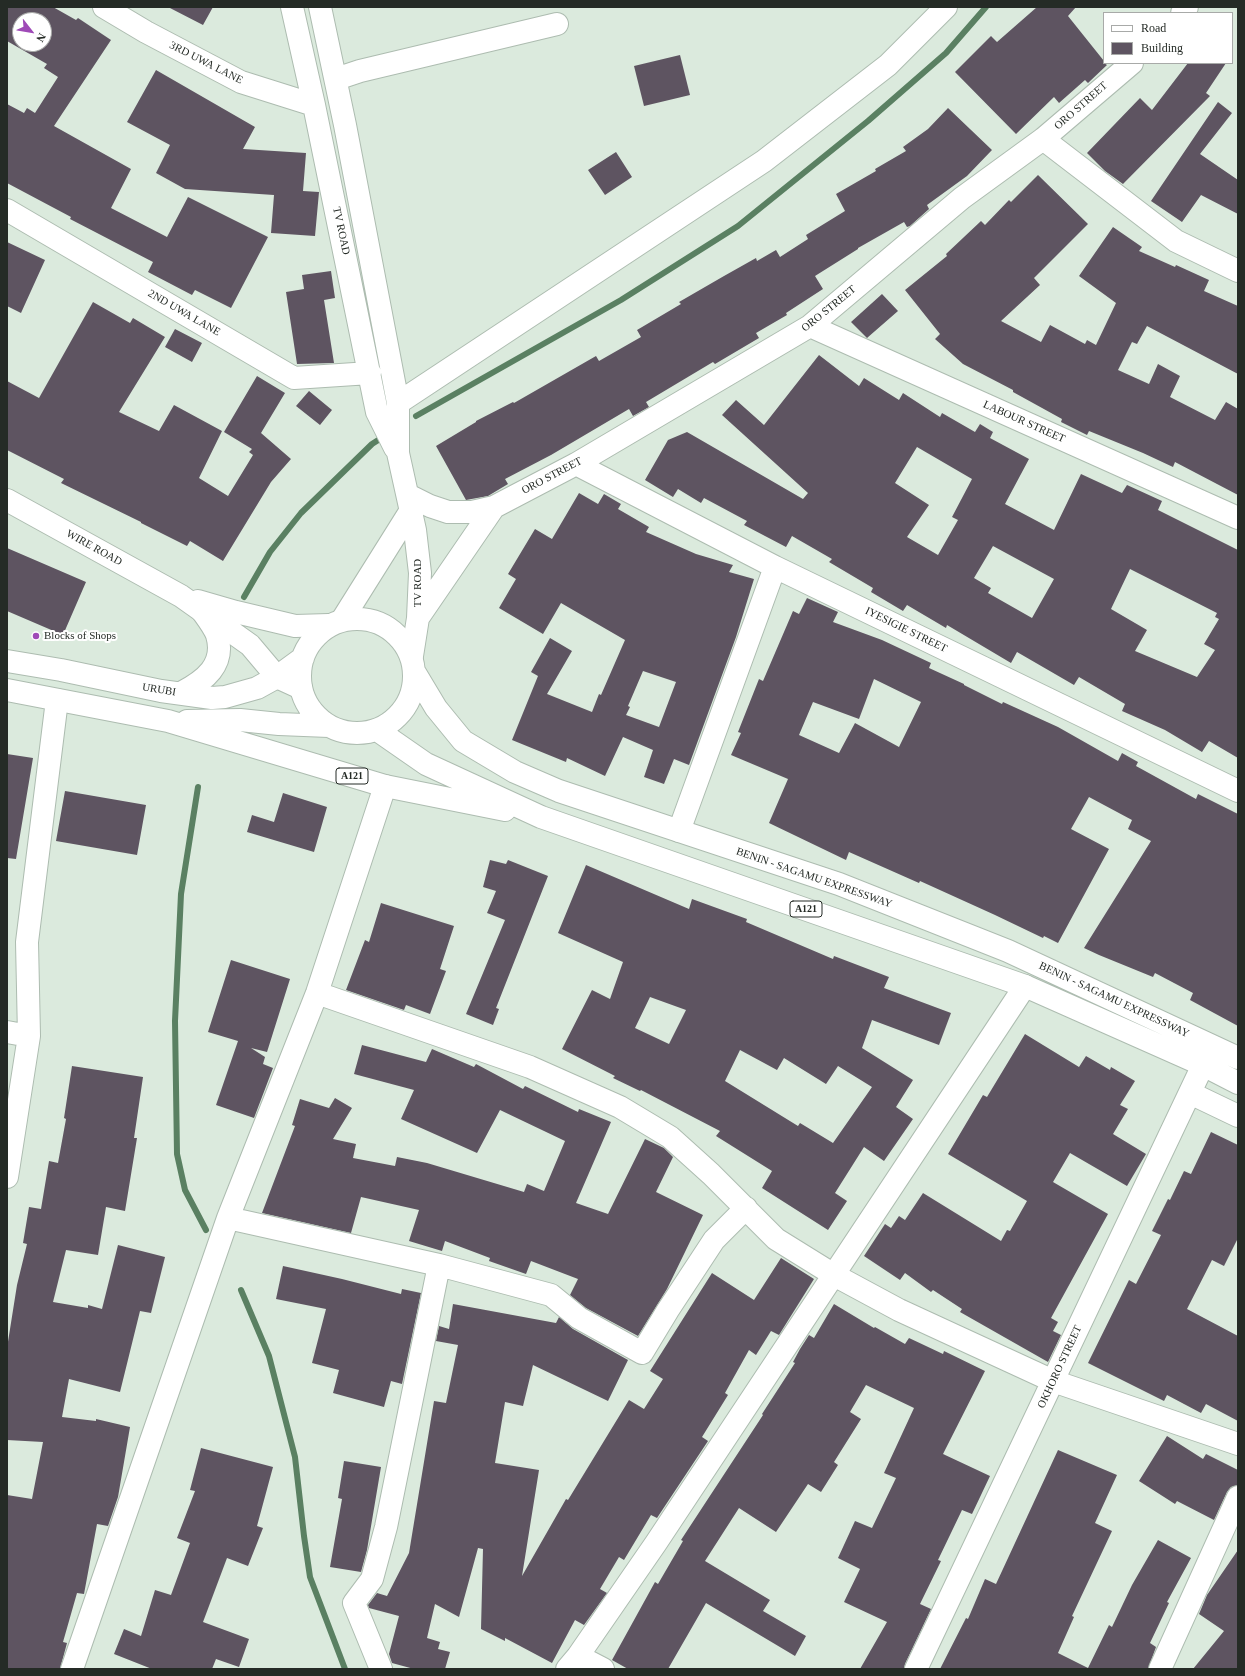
<!DOCTYPE html>
<style>
body{margin:0}
#map{position:relative;width:1245px;height:1676px;overflow:hidden;background:#dbeadd;font-family:Georgia,serif}
canvas{display:block}
.frame{position:absolute;inset:0;border:8px solid #252b26;pointer-events:none}
.legend{position:absolute;left:1103px;top:12px;width:130px;height:52px;box-sizing:border-box;background:#fff;border:1px solid #a8aaa8;margin:0;padding:5px 7px;list-style:none;font-size:12px;color:#252b26}
.legend li{display:flex;align-items:center;gap:8px;height:20px}
.legend b{width:20px;border:1px solid #a8aaa8}
.north{position:absolute;left:12px;top:12px;width:40px;height:40px;box-sizing:border-box;background:#fff;border:1px solid #a8aaa8;border-radius:50%;rotate:121deg;font-size:11px;font-weight:700;line-height:16px;text-align:center;color:#252b26}
.north::after{content:'';display:block;margin:auto;width:14px;height:18px;background:#9f4ab7;clip-path:polygon(50% 0,100% 100%,50% 72%,0 100%)}
</style>
<div id="map">
<canvas width="1245" height="1676"></canvas>
<div class="frame"></div>
<ul class="legend">
<li><b style="height:5px;background:#fff"></b>Road</li>
<li><b style="height:11px;background:#5e5461"></b>Building</li>
</ul>
<div class="north">N</div>
</div>
<script>
const context = document.querySelector('canvas').getContext('2d');
context.lineJoin = 'round';
function strokePath(path, color, width, dash) { context.strokeStyle = color; context.lineWidth = width; context.lineCap = dash ? 'butt' : 'round'; context.setLineDash(dash || []); context.stroke(path); }
function fill(path, color) { context.fillStyle = color; context.fill(path, 'evenodd'); }
function write(font, color, halo, rows, align = 'center') {
  context.font = font + ' Georgia,serif'; context.lineWidth = 4; context.setLineDash([]); context.textBaseline = 'middle'; context.strokeStyle = halo; context.fillStyle = color; for (const [text, x, y, turn = 0] of rows) {
    context.save(); context.translate(x, y); context.rotate((+turn || 0) * Math.PI / 180); context.textAlign = isNaN(turn) ? turn : align; if (halo) context.strokeText(text, 0, 0); context.fillText(text, 0, 0); context.restore();
  }
}
strokePath(new Path2D(`
 M 416,416 L 621,300 L 738,226 L 868,121 L 946,53 L 986,7
 M 244,597 L 270,552 L 301,513 L 372,444 L 383,437
 M 198,787 L 181,894 L 175,1021 L 177,1154 L 185,1190 L 206,1230
 M 241,1290 L 269,1356 L 295,1457 L 304,1536 L 310,1577 L 345,1669`), '#5a8062', 6);
fill(new Path2D(`
 M 7,7 L 53,7 L 76,20 L 78,18 L 111,40 L 54,126 L 131,169 L 111,208 L 167,237 L 188,197 L 268,237 L 231,308 L 195,290 L 192,295 L 148,272 L 153,262 L 70,219 L 71,217 L 7,183 L 7,104 L 24,113 L 27,108 L 35,113 L 58,77 L 44,68 L 47,64 L 7,41 ZM 20,20 L 44,20 L 44,44 L 20,44 Z
 M 168,7 L 213,7 L 203,25 Z
 M 1037,7 L 1076,7 L 1068,16 L 1104,61 L 1104,63 L 1107,65 L 1088,83 L 1085,80 L 1059,103 L 1054,97 L 1016,134 L 955,72 L 991,36 L 997,42 Z
 M 680,55 L 690,95 L 644,106 L 634,66 Z
 M 1188,63 L 1226,63 L 1206,93 L 1210,96 L 1123,184 L 1105,171 L 1087,153 L 1140,98 L 1152,110 Z
 M 156,70 L 255,127 L 243,149 L 306,153 L 303,191 L 319,192 L 315,236 L 271,233 L 274,195 L 185,189 L 156,173 L 170,145 L 127,122 Z
 M 1218,102 L 1232,113 L 1200,154 L 1238,180 L 1238,214 L 1201,195 L 1182,222 L 1151,201 Z
 M 948,108 L 992,150 L 967,176 L 927,205 L 929,209 L 910,226 L 907,227 L 904,222 L 858,248 L 858,249 L 815,276 L 823,289 L 786,313 L 787,315 L 756,333 L 759,338 L 715,364 L 713,362 L 646,402 L 649,407 L 633,416 L 629,409 L 551,455 L 505,479 L 508,484 L 488,496 L 466,500 L 436,446 L 476,422 L 476,421 L 513,402 L 514,403 L 596,356 L 599,361 L 641,337 L 637,330 L 681,304 L 679,302 L 724,276 L 756,258 L 757,261 L 776,250 L 780,257 L 808,239 L 806,235 L 845,211 L 836,194 L 876,171 L 875,169 L 906,151 L 903,147 L 928,129 Z
 M 616,152 L 632,177 L 605,195 L 588,170 Z
 M 1038,175 L 1088,224 L 1034,278 L 1040,285 L 1001,321 L 1041,342 L 1050,325 L 1085,344 L 1087,340 L 1096,345 L 1116,303 L 1079,276 L 1113,227 L 1142,247 L 1139,251 L 1175,267 L 1176,265 L 1209,280 L 1204,291 L 1238,306 L 1238,374 L 1147,326 L 1137,344 L 1132,342 L 1118,370 L 1149,384 L 1158,364 L 1180,376 L 1170,397 L 1215,420 L 1226,402 L 1238,409 L 1238,495 L 1175,462 L 1173,467 L 1143,453 L 1089,431 L 1087,435 L 1061,422 L 1062,419 L 1013,392 L 1013,390 L 963,364 L 935,339 L 940,334 L 905,290 L 947,256 L 946,254 L 981,221 L 985,225 L 1009,200 L 1011,202 Z
 M 7,242 L 45,260 L 21,313 L 7,306 Z
 M 331,271 L 335,298 L 324,300 L 334,363 L 297,364 L 286,292 L 304,289 L 302,275 Z
 M 882,294 L 898,311 L 867,338 L 851,322 Z
 M 93,302 L 130,323 L 133,318 L 165,337 L 119,412 L 159,431 L 174,405 L 222,431 L 199,478 L 228,496 L 253,455 L 249,452 L 252,449 L 224,432 L 257,376 L 285,393 L 261,433 L 291,459 L 271,482 L 223,561 L 190,541 L 187,546 L 141,523 L 141,522 L 61,483 L 64,479 L 7,450 L 7,381 L 39,398 Z
 M 175,329 L 202,343 L 192,362 L 165,347 Z
 M 819,355 L 859,386 L 864,378 L 899,400 L 903,393 L 940,417 L 942,413 L 975,432 L 980,424 L 993,432 L 990,438 L 1029,459 L 1005,504 L 1054,530 L 1081,474 L 1122,493 L 1127,485 L 1162,501 L 1158,510 L 1238,550 L 1238,758 L 1209,741 L 1202,752 L 1165,730 L 1122,711 L 1125,704 L 1079,677 L 1074,685 L 1017,652 L 1011,663 L 947,625 L 946,628 L 907,605 L 903,611 L 871,592 L 873,588 L 829,562 L 832,559 L 792,536 L 786,547 L 744,525 L 747,521 L 704,498 L 701,503 L 678,489 L 673,497 L 645,480 L 668,440 L 687,432 L 803,499 L 808,493 L 722,415 L 736,400 L 764,425 ZM 917,447 L 972,479 L 952,517 L 958,520 L 938,555 L 907,537 L 929,505 L 895,483 ZM 993,546 L 1054,579 L 1032,618 L 988,593 L 991,588 L 974,578 ZM 1130,569 L 1217,613 L 1215,617 L 1219,619 L 1204,644 L 1215,650 L 1197,677 L 1135,651 L 1147,630 L 1111,609 Z
 M 309,391 L 332,410 L 320,425 L 296,406 Z
 M 579,493 L 598,504 L 604,494 L 621,504 L 618,509 L 649,527 L 646,532 L 696,554 L 733,565 L 729,572 L 754,579 L 736,637 L 689,765 L 674,759 L 664,784 L 644,777 L 653,750 L 623,737 L 605,776 L 567,758 L 566,762 L 512,740 L 538,676 L 531,672 L 550,638 L 572,651 L 547,694 L 592,712 L 599,694 L 601,695 L 625,640 L 561,603 L 543,634 L 499,608 L 516,579 L 508,574 L 535,529 L 552,539 ZM 643,671 L 676,682 L 659,727 L 626,715 L 630,707 L 628,706 Z
 M 7,548 L 86,582 L 63,635 L 7,611 Z
 M 807,598 L 838,612 L 833,622 L 882,640 L 931,663 L 929,668 L 964,684 L 964,685 L 1002,704 L 1003,702 L 1058,727 L 1118,761 L 1122,753 L 1138,762 L 1136,766 L 1196,799 L 1198,794 L 1238,814 L 1238,1026 L 1190,1000 L 1193,993 L 1155,973 L 1153,977 L 1099,955 L 1084,948 L 1151,841 L 1128,829 L 1132,820 L 1089,797 L 1071,829 L 1109,849 L 1058,943 L 1044,936 L 1043,938 L 995,915 L 920,881 L 919,883 L 849,852 L 846,860 L 769,823 L 788,779 L 731,755 L 741,733 L 738,732 L 759,679 L 763,681 L 793,611 L 799,614 ZM 874,679 L 921,702 L 899,747 L 855,723 L 839,753 L 799,735 L 813,702 L 859,719 Z
 M 7,754 L 33,758 L 16,859 L 7,858 Z
 M 65,791 L 146,805 L 137,855 L 56,841 Z
 M 283,793 L 327,807 L 314,852 L 247,832 L 252,815 L 274,822 Z
 M 490,860 L 506,864 L 508,860 L 548,876 L 496,1008 L 499,1009 L 493,1025 L 466,1014 L 505,920 L 487,913 L 496,891 L 483,887 Z
 M 586,865 L 689,909 L 692,899 L 747,919 L 746,922 L 833,959 L 834,956 L 889,977 L 884,988 L 951,1013 L 939,1045 L 872,1020 L 862,1048 L 913,1080 L 896,1107 L 913,1119 L 884,1161 L 864,1147 L 835,1193 L 847,1201 L 828,1230 L 762,1188 L 772,1171 L 716,1136 L 720,1131 L 641,1090 L 640,1091 L 613,1078 L 615,1076 L 562,1049 L 592,990 L 610,999 L 623,962 L 558,933 ZM 650,997 L 686,1010 L 669,1044 L 635,1028 ZM 740,1050 L 777,1070 L 784,1058 L 826,1084 L 838,1066 L 872,1087 L 833,1143 L 800,1123 L 798,1126 L 725,1081 Z
 M 381,903 L 454,926 L 440,969 L 446,971 L 430,1014 L 406,1005 L 404,1010 L 346,990 L 365,940 L 369,942 Z
 M 231,960 L 290,979 L 267,1052 L 251,1048 L 265,1057 L 263,1064 L 273,1068 L 254,1118 L 216,1105 L 238,1041 L 208,1032 Z
 M 1025,1034 L 1079,1067 L 1086,1056 L 1110,1070 L 1111,1067 L 1135,1081 L 1120,1105 L 1128,1109 L 1113,1134 L 1146,1154 L 1127,1186 L 1070,1153 L 1053,1182 L 1108,1214 L 1051,1318 L 1058,1322 L 1053,1331 L 1061,1335 L 1048,1362 L 960,1312 L 962,1309 L 933,1290 L 931,1292 L 905,1273 L 900,1280 L 864,1256 L 885,1224 L 891,1228 L 899,1216 L 905,1220 L 923,1193 L 1001,1241 L 1007,1230 L 1010,1231 L 1027,1201 L 948,1154 L 983,1095 L 987,1097 Z
 M 362,1045 L 426,1062 L 432,1049 L 474,1067 L 476,1064 L 523,1089 L 525,1086 L 578,1112 L 579,1109 L 611,1122 L 576,1203 L 608,1214 L 645,1139 L 664,1148 L 673,1157 L 656,1192 L 703,1215 L 667,1289 L 638,1336 L 586,1308 L 570,1295 L 578,1279 L 531,1261 L 526,1274 L 489,1261 L 490,1258 L 445,1241 L 442,1251 L 409,1241 L 419,1210 L 361,1197 L 351,1233 L 262,1213 L 295,1126 L 292,1125 L 300,1099 L 329,1108 L 335,1098 L 352,1108 L 333,1139 L 356,1144 L 353,1158 L 395,1166 L 397,1157 L 427,1163 L 524,1192 L 527,1184 L 544,1191 L 565,1141 L 500,1110 L 477,1153 L 401,1119 L 414,1090 L 354,1074 Z
 M 72,1066 L 143,1077 L 134,1138 L 137,1138 L 125,1211 L 106,1207 L 98,1255 L 66,1250 L 53,1302 L 88,1308 L 88,1305 L 102,1309 L 118,1245 L 165,1257 L 151,1313 L 140,1311 L 120,1392 L 69,1379 L 62,1417 L 96,1421 L 96,1419 L 130,1427 L 118,1497 L 108,1526 L 97,1524 L 84,1594 L 77,1593 L 63,1642 L 67,1643 L 60,1669 L 7,1669 L 7,1495 L 32,1499 L 43,1442 L 7,1440 L 7,1348 L 17,1285 L 27,1244 L 23,1243 L 29,1207 L 41,1209 L 49,1161 L 58,1163 L 66,1119 L 64,1118 Z
 M 1211,1132 L 1238,1145 L 1238,1238 L 1224,1266 L 1212,1260 L 1187,1309 L 1238,1336 L 1238,1421 L 1206,1404 L 1201,1413 L 1167,1395 L 1164,1401 L 1088,1363 L 1129,1280 L 1136,1284 L 1161,1235 L 1152,1231 L 1168,1199 L 1170,1200 L 1184,1171 L 1191,1174 Z
 M 781,1258 L 814,1279 L 779,1335 L 771,1331 L 756,1355 L 749,1350 L 725,1393 L 728,1395 L 702,1437 L 708,1441 L 657,1518 L 651,1515 L 624,1560 L 619,1557 L 600,1589 L 607,1593 L 584,1625 L 575,1620 L 552,1663 L 505,1638 L 505,1641 L 481,1629 L 483,1549 L 478,1548 L 459,1617 L 435,1604 L 427,1638 L 440,1642 L 438,1649 L 450,1652 L 445,1669 L 414,1669 L 392,1663 L 389,1654 L 399,1616 L 369,1608 L 368,1605 L 377,1593 L 387,1596 L 409,1553 L 434,1401 L 446,1403 L 458,1345 L 436,1341 L 439,1326 L 449,1329 L 453,1304 L 556,1323 L 559,1317 L 573,1329 L 628,1360 L 608,1401 L 533,1365 L 523,1406 L 505,1402 L 495,1463 L 539,1470 L 522,1576 L 566,1499 L 568,1500 L 629,1400 L 644,1409 L 663,1379 L 650,1371 L 712,1273 L 754,1300 Z
 M 283,1266 L 342,1279 L 401,1294 L 402,1289 L 421,1293 L 402,1384 L 391,1381 L 384,1407 L 333,1393 L 339,1370 L 312,1363 L 326,1309 L 276,1299 Z
 M 834,1304 L 874,1328 L 875,1327 L 905,1344 L 909,1338 L 943,1354 L 944,1351 L 985,1371 L 943,1454 L 990,1476 L 972,1514 L 962,1510 L 938,1560 L 941,1561 L 920,1604 L 931,1609 L 905,1664 L 904,1669 L 860,1669 L 887,1622 L 844,1602 L 860,1569 L 838,1558 L 855,1521 L 872,1528 L 896,1478 L 884,1473 L 914,1408 L 866,1385 L 850,1412 L 861,1419 L 834,1462 L 838,1465 L 821,1492 L 808,1484 L 776,1532 L 739,1508 L 705,1561 L 770,1600 L 763,1611 L 806,1636 L 795,1656 L 706,1603 L 668,1669 L 628,1669 L 612,1660 L 655,1582 L 658,1584 L 683,1541 L 681,1540 L 763,1415 L 762,1414 L 795,1363 L 793,1362 L 800,1349 L 809,1335 L 814,1338 Z
 M 1167,1436 L 1203,1459 L 1206,1454 L 1238,1470 L 1238,1485 L 1231,1487 L 1227,1492 L 1214,1520 L 1177,1501 L 1175,1504 L 1139,1481 Z
 M 201,1448 L 273,1467 L 257,1526 L 263,1528 L 248,1566 L 227,1558 L 203,1622 L 249,1639 L 239,1667 L 216,1659 L 212,1669 L 152,1669 L 114,1654 L 124,1629 L 141,1636 L 155,1590 L 171,1595 L 190,1543 L 177,1538 L 195,1491 L 190,1490 Z
 M 1058,1450 L 1117,1475 L 1095,1523 L 1112,1531 L 1072,1616 L 1074,1617 L 1058,1653 L 1088,1668 L 1109,1625 L 1112,1627 L 1132,1585 L 1158,1540 L 1191,1558 L 1167,1602 L 1169,1603 L 1150,1643 L 1156,1647 L 1148,1669 L 940,1669 L 966,1618 L 968,1619 L 985,1579 L 996,1584 Z
 M 344,1461 L 381,1467 L 367,1550 L 361,1572 L 330,1567 L 342,1499 L 338,1498 Z
 M 1238,1550 L 1238,1669 L 1193,1669 L 1224,1631 L 1199,1614 L 1207,1595 Z`), '#5e5461');
const minor = new Path2D(`
 M 104,7 L 146,32 L 241,82 L 314,105
 M 292,7 L 314,105 L 377,412 L 395,448
 M 320,7 L 345,125 L 398,403 L 398,453 L 415,530 L 420,573 L 418,618 L 412,656
 M 1182,13 L 1187,7
 M 336,79 L 360,71 L 557,24
 M 1043,139 L 1176,241 L 1238,271
 M 7,210 L 294,378 L 370,373
 M 810,326 L 1238,518
 M 398,403 L 764,161 L 888,65 L 946,7
 M 576,464 L 775,567 L 1238,791
 M 408,495 L 430,506 L 448,512 L 472,512 L 494,507 L 576,464 L 810,326 L 962,198 L 1043,139 L 1132,63
 M 7,500 L 181,596 L 250,645 L 277,677 L 301,688
 M 198,601 L 236,612 L 295,626 L 329,625
 M 418,618 L 494,507
 M 342,620 L 411,510
 M 679,831 L 775,567
 M 317,993 L 530,1067 L 620,1107 L 670,1137 L 711,1174 L 776,1239 L 834,1275 L 899,1310 L 1053,1381 L 1238,1444
 M 7,1032 L 29,1036
 M 1190,1093 L 1238,1116
 M 7,1177 L 29,1036 L 27,942 L 57,700
 M 228,1218 L 439,1265 L 551,1295 L 579,1318 L 642,1353 L 668,1310 L 714,1240 L 746,1208
 M 578,1656 L 603,1669
 M 72,1669 L 228,1218 L 317,993 L 385,786
 M 381,1669 L 354,1603 L 372,1579 L 386,1527 L 439,1265
 M 567,1669 L 578,1656 L 656,1543 L 1025,986
 M 916,1669 L 1203,1065
 M 1160,1669 L 1238,1497`);
const highway = new Path2D(`
 M300 676a57 57 0 1 1 114 0a57 57 0 1 1-114 0Z
 M 7,661 L 61,670 L 161,691 L 212,698 L 225,697 L 257,688 L 277,677 L 303,658
 M 415,673 L 436,708 L 463,741 L 515,772 L 559,791 L 839,884 L 1008,951 L 1238,1058
 M 7,690 L 168,721 L 385,786 L 505,810
 M 181,693 C 204,681 226,665 217,635 C 214,627 207,618 202,611
 M 187,721 L 240,720 L 279,724 L 329,726
 M 377,730 L 426,764 L 541,817 L 1025,986 L 1203,1065 L 1238,1083`);
strokePath(minor, '#adbcb0', 24);
strokePath(highway, '#adbcb0', 24);
strokePath(minor, '#fff', 22);
strokePath(highway, '#fff', 22);
for (const [x, y, r, color] of [
 [36,636,4,"#9f4ab7"]
]) { const dot = new Path2D(); dot.arc(x, y, r, 0, 2 * Math.PI); context.fillStyle = color; context.fill(dot); strokePath(dot, '#fff', 1.5); }
for (const [x, y, w] of [
 [352,776,32],
 [806,909,32]
]) { const box = new Path2D(); box.roundRect(x - w / 2, y - 8, w, 16, 3); context.fillStyle = '#fff'; context.fill(box); strokePath(box, '#252b26', 1); }
write('bold 10px', '#252b26', null, [
 ["A121",352,776],
 ["A121",806,909]
]);
write('11px', '#252b26', '#fff', [
 ["3RD UWA LANE",206,63,27],
 ["ORO STREET",1081,106,-41],
 ["TV ROAD",341,231,78],
 ["ORO STREET",829,309,-39],
 ["2ND UWA LANE",184,313,30],
 ["LABOUR STREET",1024,422,24],
 ["ORO STREET",552,476,-28],
 ["WIRE ROAD",94,548,29],
 ["TV ROAD",418,583,-90],
 ["IYESIGIE STREET",906,630,26],
 ["URUBI",159,690,9],
 ["BENIN - SAGAMU EXPRESSWAY",814,878,19],
 ["BENIN - SAGAMU EXPRESSWAY",1114,1000,25],
 ["OKHORO STREET",1060,1367,-65]
]);
write('11px', '#252b26', '#fff', [
 ["Blocks of Shops",44,636]
], 'left');
</script>
